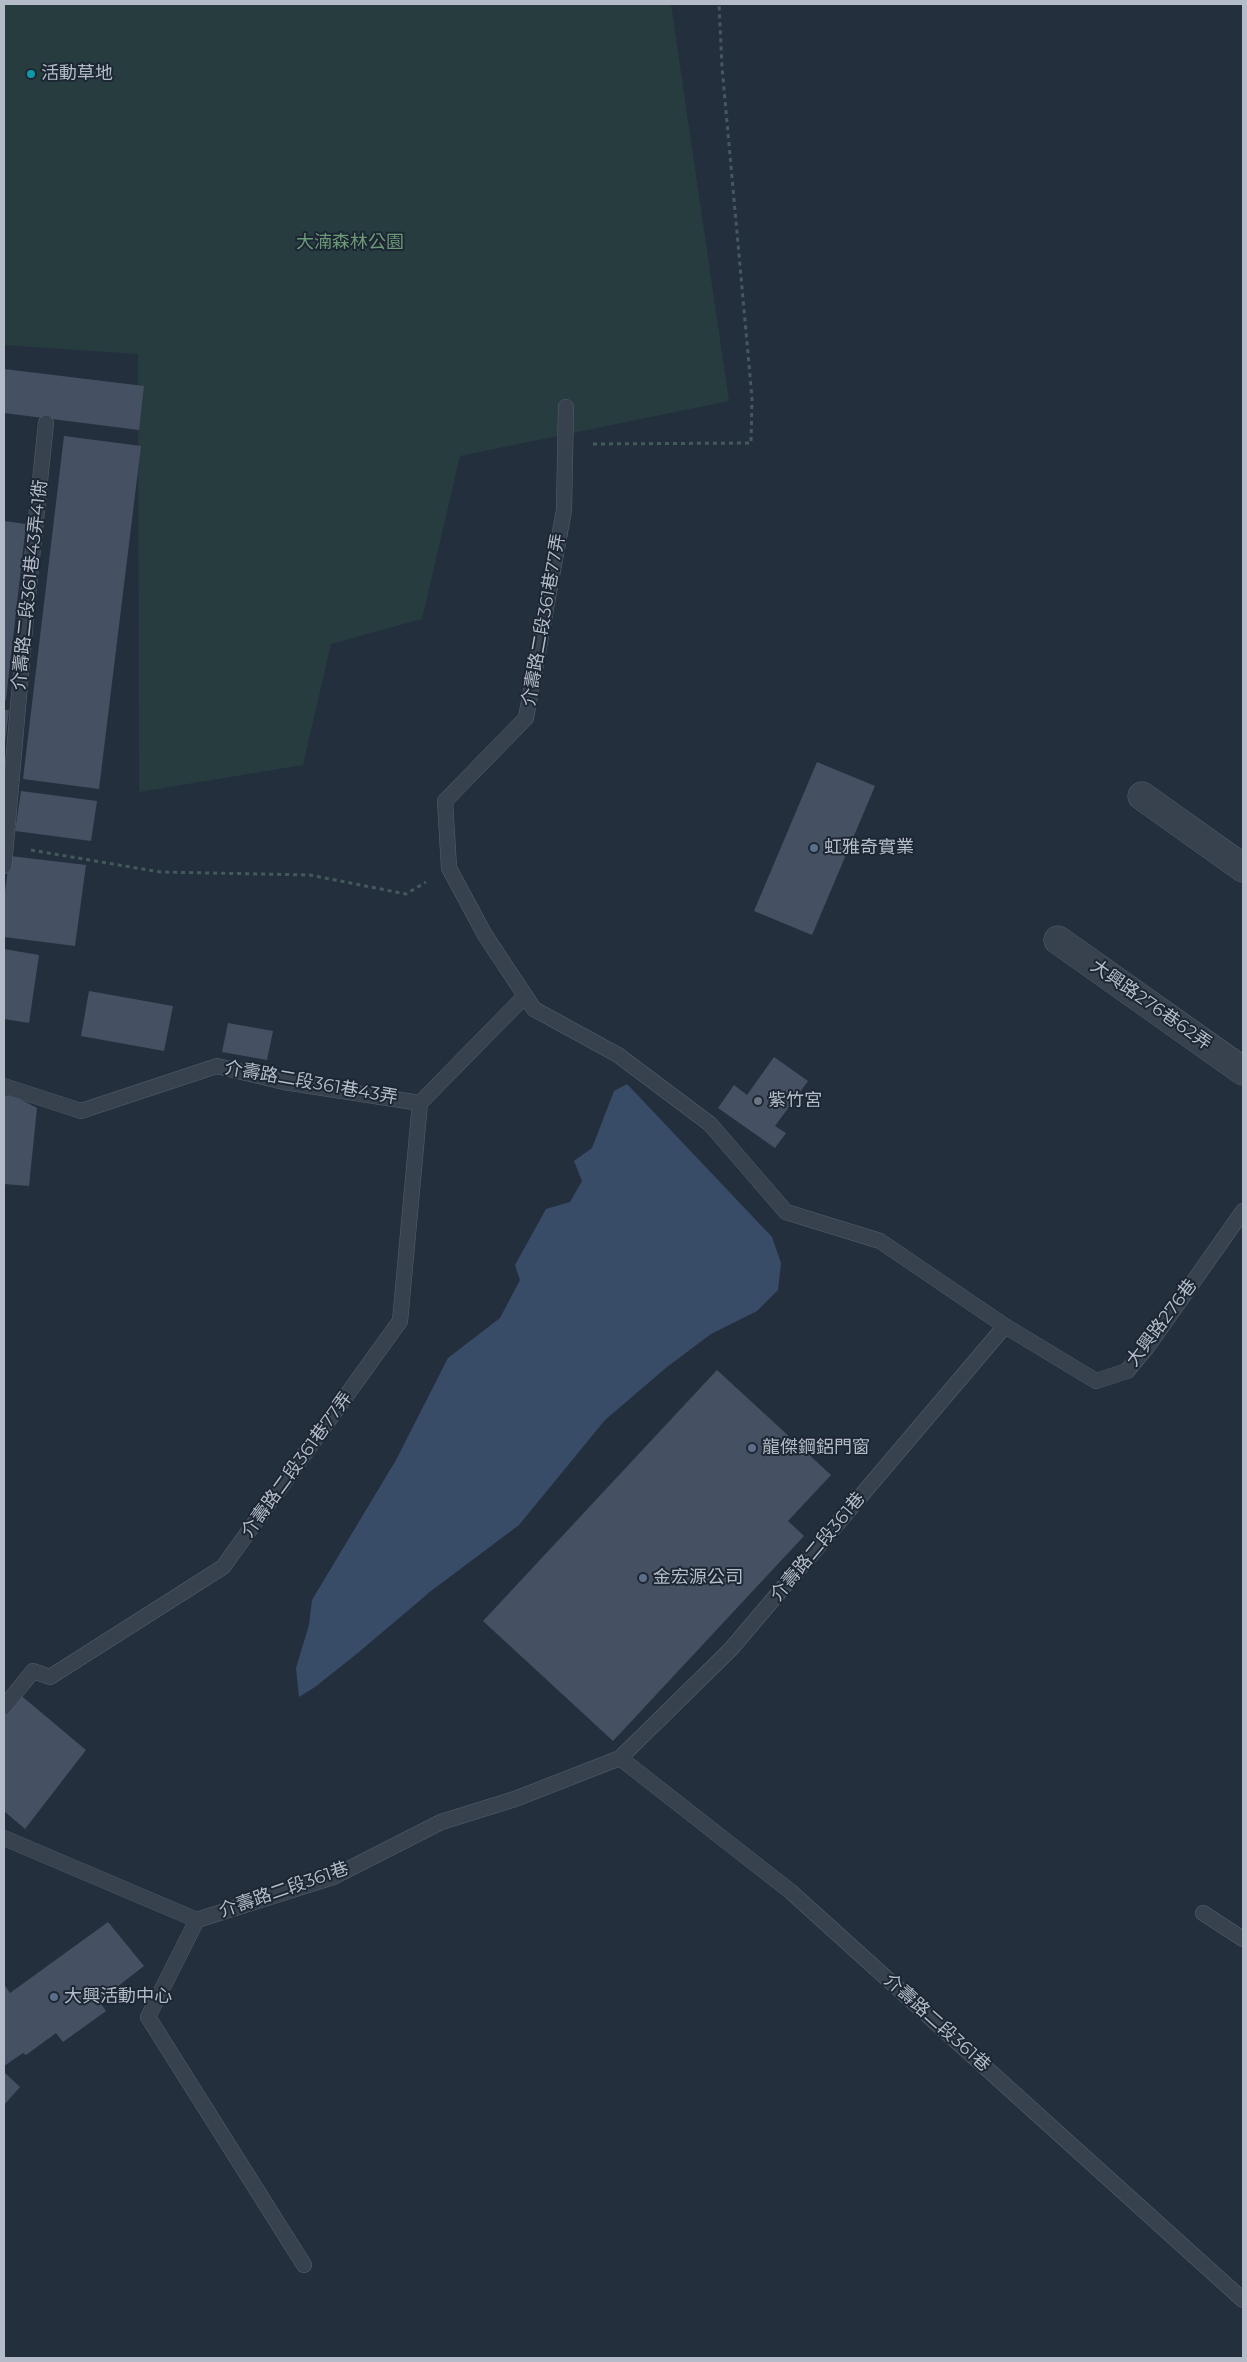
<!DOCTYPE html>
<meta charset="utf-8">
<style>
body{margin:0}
#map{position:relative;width:1247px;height:2362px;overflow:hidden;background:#242f3e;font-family:Montserrat,sans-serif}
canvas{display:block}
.frame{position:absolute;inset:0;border:5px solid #b4bcc9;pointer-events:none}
</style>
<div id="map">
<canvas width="1247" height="2362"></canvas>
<div class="frame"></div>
</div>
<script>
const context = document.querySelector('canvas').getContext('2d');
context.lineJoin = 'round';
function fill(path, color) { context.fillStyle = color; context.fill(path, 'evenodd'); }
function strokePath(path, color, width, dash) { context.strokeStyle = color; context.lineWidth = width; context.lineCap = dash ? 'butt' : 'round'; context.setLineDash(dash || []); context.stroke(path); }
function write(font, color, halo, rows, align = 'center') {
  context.font = font + ' Montserrat,"Noto Sans TC",sans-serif'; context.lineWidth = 4; context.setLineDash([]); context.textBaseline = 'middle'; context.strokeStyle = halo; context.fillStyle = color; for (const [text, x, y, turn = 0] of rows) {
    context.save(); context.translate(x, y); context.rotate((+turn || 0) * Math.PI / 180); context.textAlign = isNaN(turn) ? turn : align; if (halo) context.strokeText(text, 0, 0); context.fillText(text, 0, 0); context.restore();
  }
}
fill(new Path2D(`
 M 4,4 L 671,4 L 729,401 L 460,456 L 422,619 L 331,644 L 303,765 L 139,792 L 138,354 L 4,345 Z`), '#263c3f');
fill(new Path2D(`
 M 627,1084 L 772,1237 L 781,1263 L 778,1290 L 757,1311 L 711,1334 L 667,1367 L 605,1420 L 519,1525 L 431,1591 L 359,1652 L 315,1687 L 299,1697 L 296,1668 L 309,1625 L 312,1600 L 396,1460 L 448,1358 L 500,1318 L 520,1280 L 515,1265 L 546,1209 L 570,1202 L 582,1181 L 574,1161 L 592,1148 L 614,1091 Z`), '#394c67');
fill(new Path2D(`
 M 4,369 L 144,386 L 139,430 L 4,413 Z
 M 64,436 L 141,446 L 99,789 L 23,779 Z
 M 4,521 L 26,524 L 6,700 L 4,700 Z
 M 4,710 L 9,710 L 5,743 L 4,743 Z
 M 817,762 L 875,786 L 812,935 L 754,911 Z
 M 21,791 L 97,801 L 91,841 L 15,831 Z
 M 10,856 L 86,865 L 75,946 L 4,937 L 4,898 Z
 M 4,949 L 39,955 L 29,1023 L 4,1019 Z
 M 89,991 L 173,1006 L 164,1051 L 81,1036 Z
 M 228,1023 L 273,1031 L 267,1060 L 222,1052 Z
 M 774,1057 L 808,1081 L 775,1126 L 786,1133 L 775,1148 L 718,1108 L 734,1085 L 747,1095 Z
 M 12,1095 L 37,1108 L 29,1186 L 4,1184 L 4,1096 Z
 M 717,1370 L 831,1475 L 788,1521 L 804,1536 L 613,1741 L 483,1621 Z
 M 18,1693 L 86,1750 L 25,1829 L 4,1811 L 4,1712 Z
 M 108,1922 L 144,1966 L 99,2001 L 106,2011 L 63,2042 L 56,2033 L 26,2055 L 23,2053 L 4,2066 L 4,1984 L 10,1993 Z
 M 4,2072 L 20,2087 L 4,2105 Z`), '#455162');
const lane = new Path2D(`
 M 566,407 L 564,510 L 526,718 L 445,801 L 449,868 L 485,935 L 534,1009 L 618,1055 L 710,1124 L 786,1212 L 880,1241 L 1005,1326 L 1096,1381 L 1127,1371 L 1148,1346 L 1243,1211
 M 4,866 L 26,616 L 46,423
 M 4,1086 L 81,1111 L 217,1066 L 284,1082 L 420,1103
 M 420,1103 L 525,996
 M 4,1707 L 33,1671 L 50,1677 L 223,1567 L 400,1321 L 420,1103
 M 620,1758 L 790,1891 L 1243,2300
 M 4,1838 L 197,1920 L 333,1877 L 441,1822 L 515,1799 L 620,1758 L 731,1649 L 1005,1326
 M 1203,1913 L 1243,1939
 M 197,1920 L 148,2017 L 304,2265`);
const street = new Path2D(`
 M 1142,796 L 1243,868
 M 1058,940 L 1243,1071`);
strokePath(lane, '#565f6c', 16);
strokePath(street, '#565f6c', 29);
strokePath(new Path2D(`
 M 593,444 L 751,443 L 752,398 L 722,67 L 719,4
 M 31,850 L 160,872 L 310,875 L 406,894 L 426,882`), '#44595c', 3, [4, 4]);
strokePath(lane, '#38414e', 15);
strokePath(street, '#38414e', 28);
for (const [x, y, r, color] of [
 [31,74,5,"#0f9aa8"],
 [814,848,5,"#5c6f8a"],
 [758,1101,5,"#6b7280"],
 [752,1448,5,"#5c6f8a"],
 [643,1578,5,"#5c6f8a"],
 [54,1997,5,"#5c6f8a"]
]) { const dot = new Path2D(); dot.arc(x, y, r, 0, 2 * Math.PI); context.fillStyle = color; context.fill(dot); strokePath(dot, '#1d2633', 2); }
write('18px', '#b4bcc9', '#1d2633', [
 ["活動草地",41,74],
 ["虹雅奇實業",824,848],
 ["紫竹宮",768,1101],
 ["龍傑鋼鋁門窗",762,1448],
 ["金宏源公司",653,1578],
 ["大興活動中心",64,1997]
], 'left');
write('18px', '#6b9a76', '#1d2633', [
 ["大湳森林公園",350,243]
]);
write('18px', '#b4bcc9', '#1d2633', [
 ["介壽路二段361巷43弄41衖",30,585,-84],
 ["介壽路二段361巷77弄",544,620,-80],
 ["大興路276巷62弄",1151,1005,35],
 ["介壽路二段361巷43弄",311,1083,10],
 ["大興路276巷",1162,1323,-53],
 ["介壽路二段361巷77弄",297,1465,-54],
 ["介壽路二段361巷",818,1547,-50],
 ["介壽路二段361巷",284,1890,-19],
 ["介壽路二段361巷",937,2023,42]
]);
</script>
